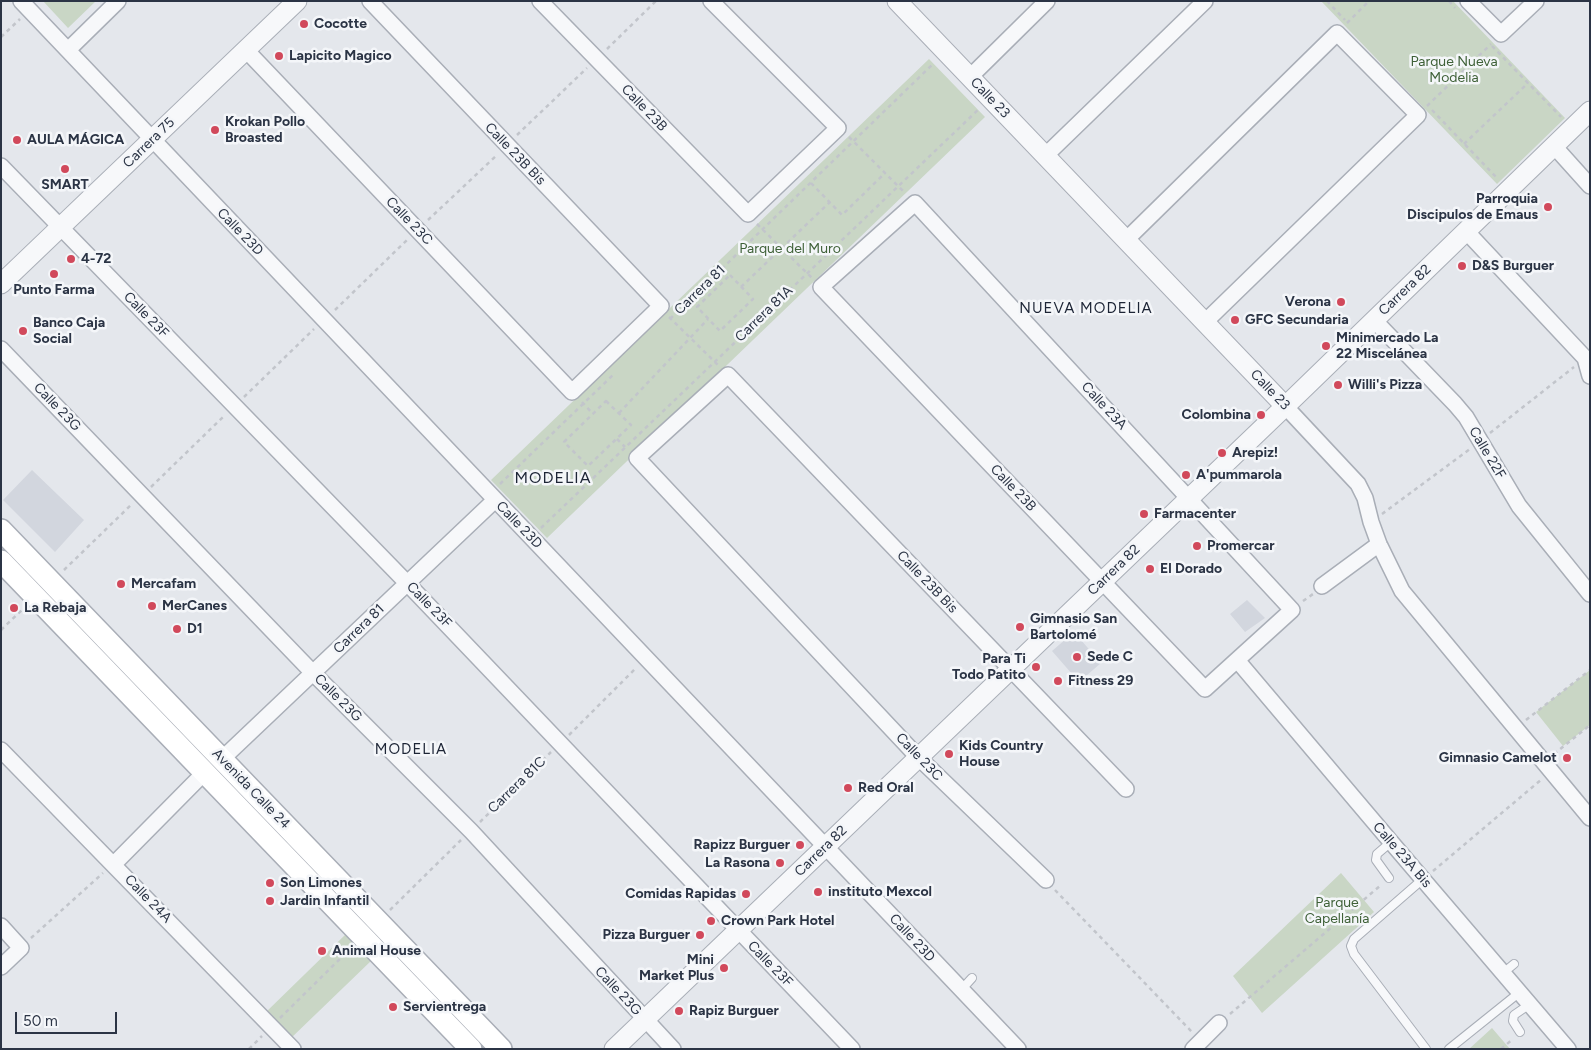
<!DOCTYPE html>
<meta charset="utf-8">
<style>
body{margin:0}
#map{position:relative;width:1591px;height:1050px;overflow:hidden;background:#e4e7ec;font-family:Figtree,sans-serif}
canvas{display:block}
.frame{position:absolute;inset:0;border:2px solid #2b3445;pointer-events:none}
.scale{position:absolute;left:15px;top:1012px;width:102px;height:22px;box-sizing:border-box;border:2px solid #2b3445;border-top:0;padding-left:6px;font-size:15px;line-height:18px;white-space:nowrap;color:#2b3445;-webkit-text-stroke:4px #f4f6f9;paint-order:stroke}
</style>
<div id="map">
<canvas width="1591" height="1050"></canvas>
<div class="frame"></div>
<div class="scale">50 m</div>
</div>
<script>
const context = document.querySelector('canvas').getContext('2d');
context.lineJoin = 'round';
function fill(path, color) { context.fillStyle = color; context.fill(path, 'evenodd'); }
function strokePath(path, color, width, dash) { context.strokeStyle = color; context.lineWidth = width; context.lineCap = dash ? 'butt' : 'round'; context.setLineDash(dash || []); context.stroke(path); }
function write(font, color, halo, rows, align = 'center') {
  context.font = font + ' Figtree,sans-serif'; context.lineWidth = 5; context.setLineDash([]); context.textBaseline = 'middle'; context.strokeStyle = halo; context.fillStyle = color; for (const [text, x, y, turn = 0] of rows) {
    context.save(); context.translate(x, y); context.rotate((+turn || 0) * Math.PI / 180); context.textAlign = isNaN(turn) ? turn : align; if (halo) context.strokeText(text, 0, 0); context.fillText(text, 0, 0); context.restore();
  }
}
fill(new Path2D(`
 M 32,470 L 84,520 L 55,552 L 3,500 Z
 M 1247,600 L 1265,618 L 1245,632 L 1230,614 Z
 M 1074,632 L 1101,663 L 1079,682 L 1052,651 Z`), '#d2d6de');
fill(new Path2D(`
 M 43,1 L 96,1 L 68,28 Z
 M 1321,1 L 1453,1 L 1565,118 L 1497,184 Z
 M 929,59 L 985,117 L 547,538 L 491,480 Z
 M 1590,670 L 1590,725 L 1563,746 L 1536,712 Z
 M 1341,873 L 1374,912 L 1262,1013 L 1233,976 Z
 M 346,934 L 372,960 L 289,1040 L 264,1014 Z
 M 1492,1028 L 1510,1049 L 1469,1049 Z`), '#c9d6c5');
const service = new Path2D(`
 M 1389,878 L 1376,860 L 1377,854 L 1391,842
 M 1423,879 L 1354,939 L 1351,946 L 1354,954 L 1426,1049
 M 1503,973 L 1514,964
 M 961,990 L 972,978
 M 1520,1032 L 1513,1021 L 1514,1015 L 1530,1004
 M 1449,1049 L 1520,992`);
const minor = new Path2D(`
 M 21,1 L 1018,1049
 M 540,1 L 748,214 L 838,128 L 711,1
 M 1468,1 L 1501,34 L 1536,1
 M 68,50 L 118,1
 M 246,50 L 572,392 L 661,306 L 370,1
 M 970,77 L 1047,1
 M 1554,146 L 1590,186
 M 1045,156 L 1205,1
 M 1,166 L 407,583 L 852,1049
 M 915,203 L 1292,610 L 1205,689 L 821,287 Z
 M 1466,231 L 1585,358 L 1590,376
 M 1126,240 L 1337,33 L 1418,115 L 1205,322
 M 1374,320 L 1455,404 L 1466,417 L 1519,506 L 1590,594
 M 1,349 L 313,673 L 471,831 L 673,1049
 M 1285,406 L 1358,484 L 1365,498 L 1371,522 L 1379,544 L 1402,591 L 1590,818
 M 1322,586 L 1379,544
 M 1237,660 L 1391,842 L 1568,1049
 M 1,750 L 293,1049
 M 222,759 L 495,500
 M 114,864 L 205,772
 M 1046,880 L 918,757 L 637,458 L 728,375 L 1126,789
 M 1,926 L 21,948 L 1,967
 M 1193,1049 L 1219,1023`);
const tertiary = new Path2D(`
 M 897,1 L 1285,406
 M 1,284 L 297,1
 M 614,1049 L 1296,396 L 1590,111`);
const secondary = new Path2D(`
 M 1,530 L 501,1049
 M 1,561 L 471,1049`);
strokePath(service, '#a9aeb7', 10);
strokePath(minor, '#a9aeb7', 18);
strokePath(tertiary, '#a9aeb7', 21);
strokePath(secondary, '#a9aeb7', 24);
strokePath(new Path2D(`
 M 1327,1 L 1345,20
 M 1449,1 L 1455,8
 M 1347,23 L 1369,1
 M 1,37 L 20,19
 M 1492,46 L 1561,117
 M 607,49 L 656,1
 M 1427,106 L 1491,44
 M 1432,110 L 1497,178
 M 517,135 L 587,68
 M 849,137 L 905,193
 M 1464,144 L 1528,83
 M 811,183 L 842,215 L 885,173
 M 428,220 L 497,155
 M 757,224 L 812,278
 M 730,275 L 753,299 L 720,331 L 697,307 Z
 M 741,287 L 830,202
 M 335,310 L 408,239
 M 669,317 L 719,366
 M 670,319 L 934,63
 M 244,397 L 314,329
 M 606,401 L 631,425 L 588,466 L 564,442 Z
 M 582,402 L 593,414
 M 619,413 L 708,319
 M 1490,433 L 1574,367
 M 617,439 L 625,447
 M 500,484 L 613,375
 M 151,487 L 224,416
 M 1382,514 L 1470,449
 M 541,528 L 980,108
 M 64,570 L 132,504
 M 1303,601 L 1313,594
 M 1,630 L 24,608
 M 1526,720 L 1590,670
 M 569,735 L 636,668
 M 1554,754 L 1590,725
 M 480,822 L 551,752
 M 1433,871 L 1542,779
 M 1055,890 L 1192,1032
 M 390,910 L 461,840
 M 31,938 L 103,873
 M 1230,1014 L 1381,885
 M 280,1018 L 351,948
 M 249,1049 L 262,1036
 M 1501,1049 L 1513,1039`), '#c2c5cb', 2.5, [4, 4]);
strokePath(service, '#f7f8fa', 8);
strokePath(minor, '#f7f8fa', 15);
strokePath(tertiary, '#f7f8fa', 19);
strokePath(secondary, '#fff', 21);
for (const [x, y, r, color] of [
 [304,24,5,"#d1495b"],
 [279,56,5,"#d1495b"],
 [215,130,5,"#d1495b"],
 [17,140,5,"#d1495b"],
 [65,169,5,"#d1495b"],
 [1548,207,5,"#d1495b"],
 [71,259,5,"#d1495b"],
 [1462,266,5,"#d1495b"],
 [54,274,5,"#d1495b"],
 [1341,302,5,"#d1495b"],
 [1235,320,5,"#d1495b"],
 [23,331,5,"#d1495b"],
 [1326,346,5,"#d1495b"],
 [1338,385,5,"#d1495b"],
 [1261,415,5,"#d1495b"],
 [1222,453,5,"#d1495b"],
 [1186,475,5,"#d1495b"],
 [1144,514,5,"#d1495b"],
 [1197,546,5,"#d1495b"],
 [1150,569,5,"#d1495b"],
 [121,584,5,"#d1495b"],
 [152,606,5,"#d1495b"],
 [14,608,5,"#d1495b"],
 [1020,627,5,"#d1495b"],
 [177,629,5,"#d1495b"],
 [1077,657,5,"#d1495b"],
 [1036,667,5,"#d1495b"],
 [1058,681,5,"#d1495b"],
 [949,754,5,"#d1495b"],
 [1567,758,5,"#d1495b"],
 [848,788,5,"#d1495b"],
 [800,845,5,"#d1495b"],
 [780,863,5,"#d1495b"],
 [270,883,5,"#d1495b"],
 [818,892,5,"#d1495b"],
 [746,894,5,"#d1495b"],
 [270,901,5,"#d1495b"],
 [711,921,5,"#d1495b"],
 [700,935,5,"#d1495b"],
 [322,951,5,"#d1495b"],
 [724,968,5,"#d1495b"],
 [393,1007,5,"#d1495b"],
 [679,1011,5,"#d1495b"]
]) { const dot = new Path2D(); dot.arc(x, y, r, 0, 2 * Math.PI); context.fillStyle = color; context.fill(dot); strokePath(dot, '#f4f6f9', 2); }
write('bold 14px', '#2b3445', '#f4f6f9', [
 ["Cocotte",314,24],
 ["Lapicito Magico",289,56],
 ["Krokan Pollo",225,122],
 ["Broasted",225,138],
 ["AULA MÁGICA",27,140],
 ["SMART",65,185,"center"],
 ["Parroquia",1538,199,"right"],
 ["Discipulos de Emaus",1538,215,"right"],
 ["4-72",81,259],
 ["D&S Burguer",1472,266],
 ["Punto Farma",54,290,"center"],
 ["Verona",1331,302,"right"],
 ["GFC Secundaria",1245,320],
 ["Banco Caja",33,323],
 ["Social",33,339],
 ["Minimercado La",1336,338],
 ["22 Miscelánea",1336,354],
 ["Willi's Pizza",1348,385],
 ["Colombina",1251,415,"right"],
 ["Arepiz!",1232,453],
 ["A'pummarola",1196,475],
 ["Farmacenter",1154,514],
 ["Promercar",1207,546],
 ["El Dorado",1160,569],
 ["Mercafam",131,584],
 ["MerCanes",162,606],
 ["La Rebaja",24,608],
 ["Gimnasio San",1030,619],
 ["Bartolomé",1030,635],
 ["D1",187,629],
 ["Sede C",1087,657],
 ["Para Ti",1026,659,"right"],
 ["Todo Patito",1026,675,"right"],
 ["Fitness 29",1068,681],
 ["Kids Country",959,746],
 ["House",959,762],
 ["Gimnasio Camelot",1557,758,"right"],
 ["Red Oral",858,788],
 ["Rapizz Burguer",790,845,"right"],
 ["La Rasona",770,863,"right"],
 ["Son Limones",280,883],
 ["instituto Mexcol",828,892],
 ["Comidas Rapidas",736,894,"right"],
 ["Jardin Infantil",280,901],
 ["Crown Park Hotel",721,921],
 ["Pizza Burguer",690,935,"right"],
 ["Animal House",332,951],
 ["Mini",714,960,"right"],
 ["Market Plus",714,976,"right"],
 ["Servientrega",403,1007],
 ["Rapiz Burguer",689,1011]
], 'left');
write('14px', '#3f6138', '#f4f6f9', [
 ["Parque Nueva",1454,62],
 ["Modelia",1454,78],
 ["Parque del Muro",790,249],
 ["Parque",1337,903],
 ["Capellanía",1337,919]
]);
write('14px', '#2b3445', '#f4f6f9', [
 ["Calle 23",990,98,46],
 ["Calle 23B",644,108,46],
 ["Carrera 75",149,143,-44],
 ["Calle 23B Bis",515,154,46],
 ["Calle 23C",409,221,46],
 ["Calle 23D",240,232,46],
 ["Carrera 81",700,290,-44],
 ["Carrera 82",1405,290,-44],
 ["Carrera 81A",764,314,-44],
 ["Calle 23F",146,315,46],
 ["Calle 23",1270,390,46],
 ["Calle 23A",1104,406,47],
 ["Calle 23G",57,407,46],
 ["Calle 22F",1487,453,59],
 ["Calle 23B",1013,488,46],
 ["Calle 23D",519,525,46],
 ["Carrera 82",1114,570,-44],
 ["Calle 23B Bis",927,582,46],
 ["Calle 23F",429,605,46],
 ["Carrera 81",359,629,-44],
 ["Calle 23G",338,698,45],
 ["Calle 23C",919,757,46],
 ["Carrera 81C",517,785,-44],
 ["Avenida Calle 24",251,789,46],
 ["Carrera 82",821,851,-44],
 ["Calle 23A Bis",1402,855,49],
 ["Calle 24A",148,899,46],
 ["Calle 23D",912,938,47],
 ["Calle 23F",770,964,46],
 ["Calle 23G",618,991,47]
]);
context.letterSpacing = '1px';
write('15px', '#1d2536', '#f4f6f9', [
 ["NUEVA MODELIA",1086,309],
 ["MODELIA",411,750]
]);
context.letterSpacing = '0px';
context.letterSpacing = '1px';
write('16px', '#1d2536', '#f4f6f9', [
 ["MODELIA",553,478]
]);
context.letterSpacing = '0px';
</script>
